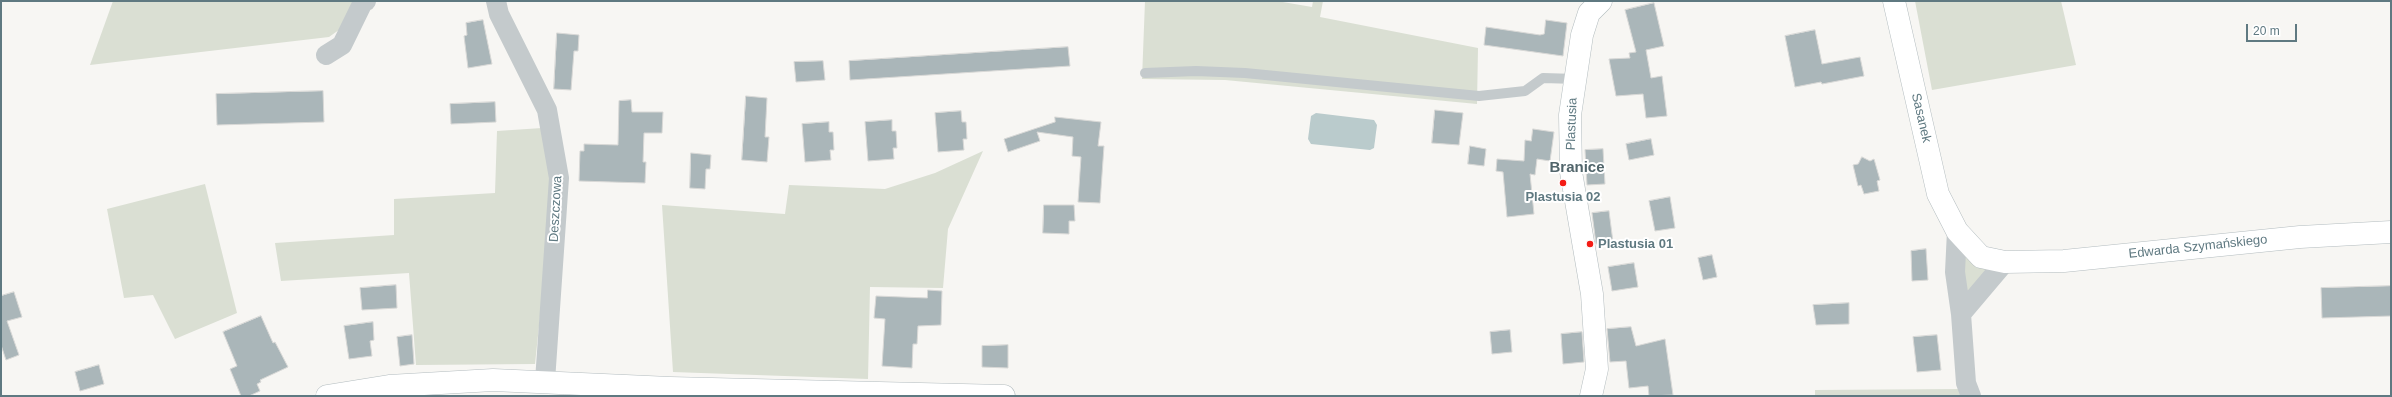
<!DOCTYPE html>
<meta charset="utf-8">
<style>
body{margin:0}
#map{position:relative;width:2392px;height:397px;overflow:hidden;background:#f7f6f3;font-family:Arial,sans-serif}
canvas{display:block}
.frame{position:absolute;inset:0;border:2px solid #5f7981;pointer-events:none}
.scale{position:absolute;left:2246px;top:24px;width:51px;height:18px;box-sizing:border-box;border:2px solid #5f7981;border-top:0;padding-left:5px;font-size:12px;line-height:14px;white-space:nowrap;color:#5f7981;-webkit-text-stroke:3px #fff;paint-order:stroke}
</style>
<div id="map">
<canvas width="2392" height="397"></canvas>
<div class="frame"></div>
<div class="scale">20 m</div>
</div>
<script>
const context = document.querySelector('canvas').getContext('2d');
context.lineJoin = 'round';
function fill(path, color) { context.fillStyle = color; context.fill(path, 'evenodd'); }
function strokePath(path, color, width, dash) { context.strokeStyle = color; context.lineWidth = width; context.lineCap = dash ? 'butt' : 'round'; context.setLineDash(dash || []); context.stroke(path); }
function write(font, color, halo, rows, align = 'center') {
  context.font = font + ' Arial,sans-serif'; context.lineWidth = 4; context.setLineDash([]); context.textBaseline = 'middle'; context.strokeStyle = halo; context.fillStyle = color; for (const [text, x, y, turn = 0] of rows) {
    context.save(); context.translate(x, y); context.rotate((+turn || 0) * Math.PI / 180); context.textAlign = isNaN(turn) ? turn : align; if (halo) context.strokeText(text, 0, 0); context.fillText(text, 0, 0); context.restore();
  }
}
fill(new Path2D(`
 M 113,1 L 355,1 L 343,27 L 329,37 L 90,65 Z
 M 1145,1 L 1277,1 L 1312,7 L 1313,1 L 1323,1 L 1320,17 L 1478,48 L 1477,104 L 1225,80 L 1142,79 Z
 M 1915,1 L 2061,1 L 2076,65 L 1932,90 Z
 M 542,128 L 554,183 L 535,364 L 416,365 L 409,273 L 281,281 L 275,243 L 394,235 L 394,199 L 495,193 L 497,131 Z
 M 983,151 L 948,229 L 943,288 L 870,287 L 868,379 L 673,372 L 662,205 L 785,214 L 789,185 L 885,189 L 935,173 Z
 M 205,184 L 237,313 L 175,339 L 153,295 L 124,298 L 107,209 Z
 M 1966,256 L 1993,266 L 1972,290 L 1962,292 L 1959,259 Z
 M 1962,389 L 1964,396 L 1815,396 L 1815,390 Z`), '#dadfd3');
fill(new Path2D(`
 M 1316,113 L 1374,120 L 1377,125 L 1374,148 L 1370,150 L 1311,144 L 1308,139 L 1311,116 Z`), '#bacbcc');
const building = new Path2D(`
 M 1654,3 L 1664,46 L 1646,50 L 1651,78 L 1662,76 L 1667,116 L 1646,118 L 1643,94 L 1616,96 L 1609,59 L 1630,58 L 1629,53 L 1636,52 L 1625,10 Z
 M 483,20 L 492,64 L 468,68 L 464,36 L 467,35 L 466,23 Z
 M 1546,20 L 1567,23 L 1563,56 L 1484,45 L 1486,27 L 1540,35 L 1544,34 Z
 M 1815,30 L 1822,64 L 1860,57 L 1864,76 L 1822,84 L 1821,82 L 1795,87 L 1785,36 Z
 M 557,33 L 579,35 L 578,51 L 574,51 L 571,90 L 554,89 Z
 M 1068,47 L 1070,66 L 850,80 L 849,61 Z
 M 823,61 L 825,80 L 796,82 L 794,62 Z
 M 323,91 L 324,122 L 217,125 L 216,94 Z
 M 746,96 L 767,98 L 765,137 L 769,137 L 767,162 L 742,160 Z
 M 631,100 L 632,112 L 663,112 L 662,133 L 644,133 L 643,162 L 646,162 L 645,183 L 579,181 L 580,151 L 584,151 L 584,144 L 618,145 L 619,101 Z
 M 495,102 L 496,122 L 451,124 L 450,104 Z
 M 1435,110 L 1463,113 L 1459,145 L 1432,143 Z
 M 961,111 L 962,122 L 966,122 L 967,139 L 963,139 L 964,150 L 938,152 L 935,113 Z
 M 1055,117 L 1101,122 L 1098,146 L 1104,146 L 1100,203 L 1078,202 L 1081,157 L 1072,156 L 1073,137 L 1037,132 L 1040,141 L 1008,152 L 1004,139 L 1055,122 Z
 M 892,120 L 892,131 L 896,131 L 897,148 L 893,148 L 894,159 L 868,161 L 865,122 Z
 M 829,122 L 829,132 L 833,132 L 834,150 L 830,150 L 831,160 L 805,162 L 802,124 Z
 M 1533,129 L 1554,132 L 1550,161 L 1537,159 L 1535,175 L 1530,174 L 1534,214 L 1507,217 L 1503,172 L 1496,171 L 1497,159 L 1524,161 L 1525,140 L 1531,141 Z
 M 1651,139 L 1654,155 L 1629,160 L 1626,144 Z
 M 1470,146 L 1486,149 L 1484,166 L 1468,164 Z
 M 1603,149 L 1605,184 L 1587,185 L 1585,150 Z
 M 691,153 L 711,155 L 710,169 L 706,169 L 705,189 L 690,188 Z
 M 1862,157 L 1870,161 L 1874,159 L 1880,180 L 1877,181 L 1879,191 L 1864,194 L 1861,185 L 1858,186 L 1853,165 L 1858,164 Z
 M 1670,197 L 1675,228 L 1655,231 L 1649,201 Z
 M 1044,205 L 1074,205 L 1075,221 L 1069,221 L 1069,234 L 1043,233 Z
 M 1609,211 L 1613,242 L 1596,244 L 1592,213 Z
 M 1926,249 L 1928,280 L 1912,281 L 1911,251 Z
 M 1712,255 L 1717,277 L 1703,280 L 1698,258 Z
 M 1634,263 L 1638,287 L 1612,291 L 1608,267 Z
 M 396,285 L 397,308 L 362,310 L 360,288 Z
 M 2391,286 L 2391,316 L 2322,318 L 2321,288 Z
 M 928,290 L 942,291 L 941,325 L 918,326 L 917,344 L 913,344 L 912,368 L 882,366 L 885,319 L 874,318 L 876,296 L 927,298 Z
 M 14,292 L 22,317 L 7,321 L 19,355 L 6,360 L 1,345 L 1,296 Z
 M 1849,303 L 1849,324 L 1816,325 L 1813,305 Z
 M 261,316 L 273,343 L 275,342 L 288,367 L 260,380 L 261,382 L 257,384 L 260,391 L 249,396 L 241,396 L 230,369 L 237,366 L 223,332 Z
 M 373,322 L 374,340 L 370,341 L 372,356 L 349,359 L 344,326 Z
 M 1631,327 L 1636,346 L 1665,339 L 1673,395 L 1649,396 L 1648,386 L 1629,388 L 1626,361 L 1610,362 L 1607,329 Z
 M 1510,330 L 1512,352 L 1492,354 L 1490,332 Z
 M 1582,332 L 1584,362 L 1563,364 L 1561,334 Z
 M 412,335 L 414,364 L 400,366 L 397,337 Z
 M 1937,335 L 1941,370 L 1917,372 L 1913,337 Z
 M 1008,345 L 1008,368 L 982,367 L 982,346 Z
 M 99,365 L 104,384 L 80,391 L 75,372 Z`);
fill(building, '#aab6b9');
strokePath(building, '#d8d8d6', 1);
const secondary = new Path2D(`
 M 1894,1 L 1938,194 L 1957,231 L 1981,257 L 2005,262 L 2064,261 L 2300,237 L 2391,232
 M 327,396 L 389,386 L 493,380 L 670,388 L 1004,396
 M 1591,396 L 1597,369 L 1592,294 L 1571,172 L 1570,115 L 1582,35 L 1589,13 L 1601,1`);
strokePath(secondary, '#b3bcbf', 23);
strokePath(new Path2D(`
 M 1145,73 L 1196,71 L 1245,73 L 1479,96 L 1525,91 L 1543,78 L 1576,79`), '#c4cacc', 10);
strokePath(new Path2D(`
 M 496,1 L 499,14 L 547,110 L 559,178 L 545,381
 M 326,55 L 342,45 L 363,2 L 366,1
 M 1957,231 L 1955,272 L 1961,314 L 1966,383 L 1971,396
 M 1961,314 L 2005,262`), '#c4cacc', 20);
strokePath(secondary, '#fff', 22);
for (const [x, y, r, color] of [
 [1563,183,4,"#f41c15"],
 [1590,244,4,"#f41c15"]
]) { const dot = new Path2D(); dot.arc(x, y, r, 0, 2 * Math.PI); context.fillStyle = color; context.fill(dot); strokePath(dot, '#fff', 1.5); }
write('13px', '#5f7981', '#fff', [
 ["Sasanek",1921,118,77],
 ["Plastusia",1572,124,-88],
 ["Deszczowa",556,209,-87],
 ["Edwarda Szymańskiego",2198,247,-6]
]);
write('bold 13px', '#5f7981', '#fff', [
 ["Plastusia 02",1563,197],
 ["Plastusia 01",1598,244,"left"]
]);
write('bold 15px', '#51656b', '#fff', [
 ["Branice",1577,168]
]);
</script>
